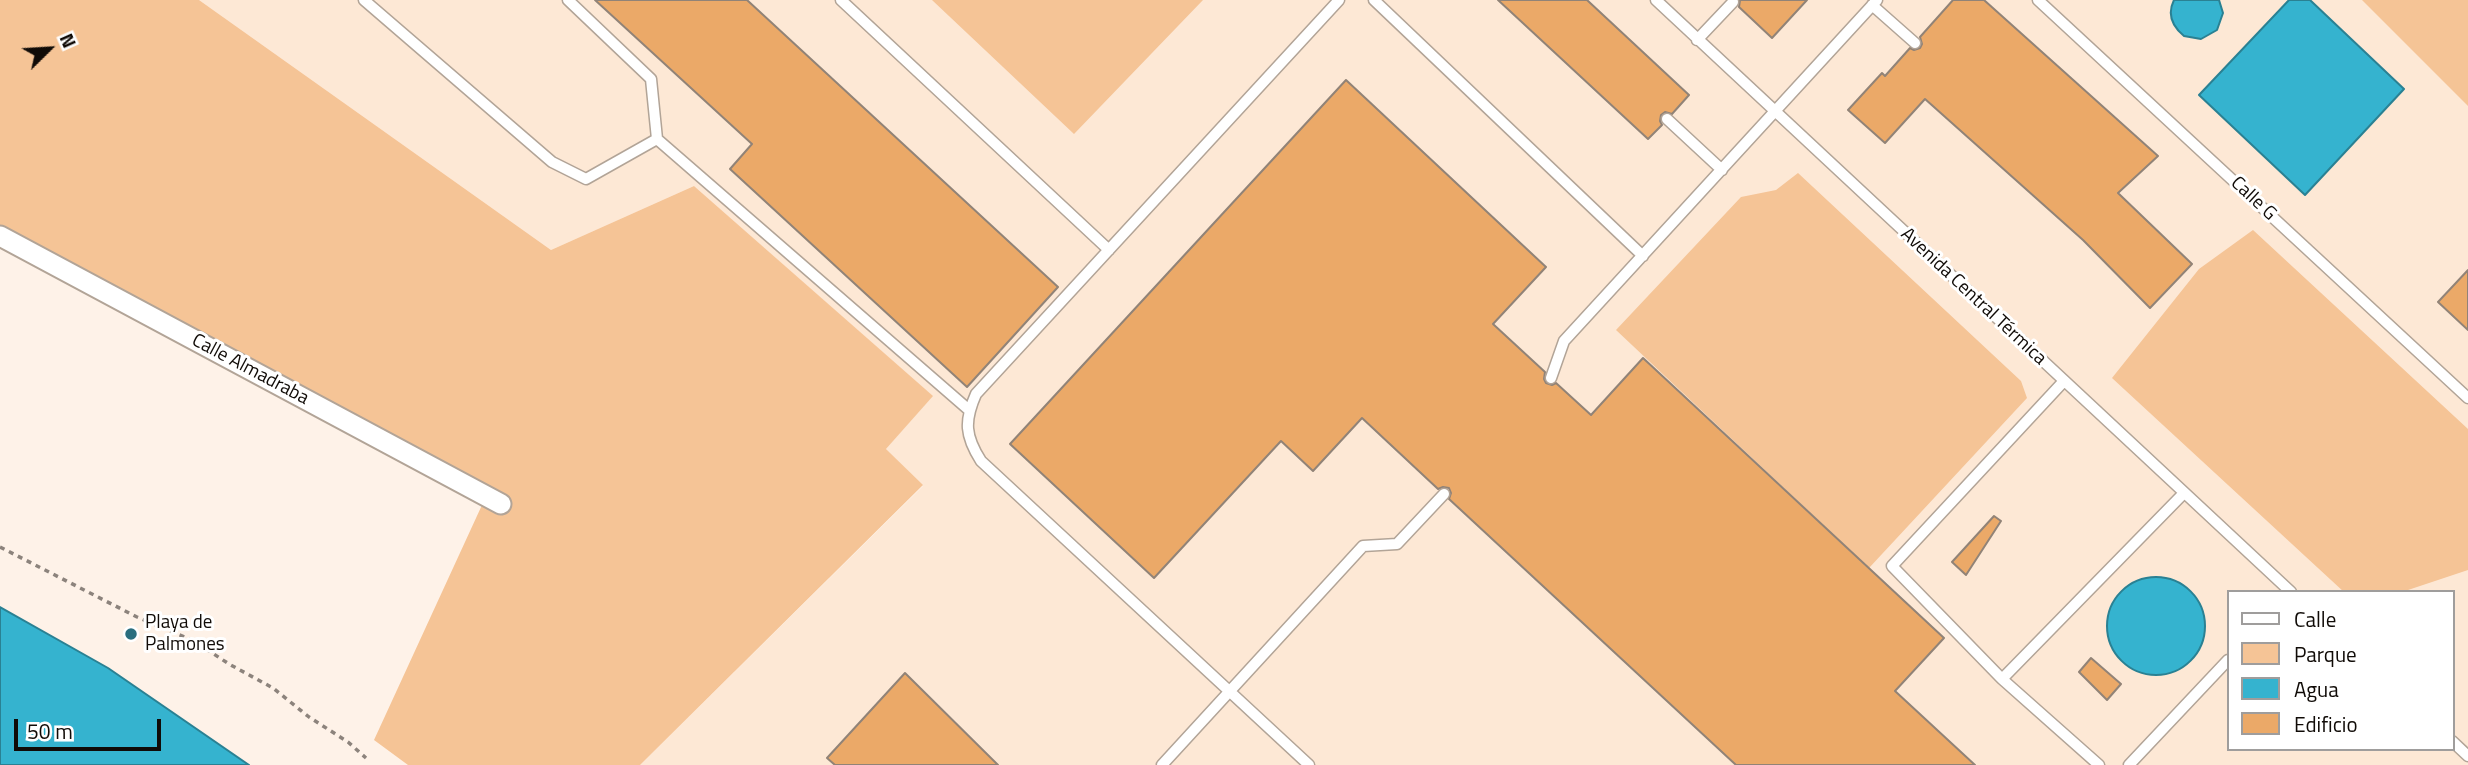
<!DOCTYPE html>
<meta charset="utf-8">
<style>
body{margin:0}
#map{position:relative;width:2468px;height:765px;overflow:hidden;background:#fef2e8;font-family:"Titillium Web",sans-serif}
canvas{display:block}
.legend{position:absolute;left:2227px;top:590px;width:228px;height:161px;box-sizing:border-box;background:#fff;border:2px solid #9f9d9c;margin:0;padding:9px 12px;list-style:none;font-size:21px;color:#100b07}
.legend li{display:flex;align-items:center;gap:14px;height:35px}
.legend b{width:35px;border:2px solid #9f9d9c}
.north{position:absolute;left:14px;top:14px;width:70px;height:70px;-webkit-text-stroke:5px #fff;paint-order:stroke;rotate:66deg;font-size:19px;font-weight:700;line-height:28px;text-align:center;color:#100b07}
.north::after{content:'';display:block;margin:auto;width:24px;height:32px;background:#100b07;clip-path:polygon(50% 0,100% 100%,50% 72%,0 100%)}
.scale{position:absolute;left:14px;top:719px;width:147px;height:32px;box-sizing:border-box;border:4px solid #100b07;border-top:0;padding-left:9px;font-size:21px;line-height:24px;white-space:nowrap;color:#100b07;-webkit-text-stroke:5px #fff;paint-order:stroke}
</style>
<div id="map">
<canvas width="2468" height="765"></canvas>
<ul class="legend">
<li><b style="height:9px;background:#fff"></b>Calle</li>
<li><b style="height:19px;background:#f5c496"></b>Parque</li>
<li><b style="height:19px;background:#35b3cf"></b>Agua</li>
<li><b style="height:19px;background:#eba968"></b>Edificio</li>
</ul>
<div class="north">N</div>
<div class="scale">50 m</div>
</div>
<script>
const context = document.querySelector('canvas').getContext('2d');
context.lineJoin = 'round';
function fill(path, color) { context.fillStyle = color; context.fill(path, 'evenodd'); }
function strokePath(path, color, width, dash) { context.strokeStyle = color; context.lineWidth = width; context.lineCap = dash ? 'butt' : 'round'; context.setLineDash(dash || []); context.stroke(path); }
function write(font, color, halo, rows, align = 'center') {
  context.font = font + ' "Titillium Web",sans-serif'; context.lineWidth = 6; context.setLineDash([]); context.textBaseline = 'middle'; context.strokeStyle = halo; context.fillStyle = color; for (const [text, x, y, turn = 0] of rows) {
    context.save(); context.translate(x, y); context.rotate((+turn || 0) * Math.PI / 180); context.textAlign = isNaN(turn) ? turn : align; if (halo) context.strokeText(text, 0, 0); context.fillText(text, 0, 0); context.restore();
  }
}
fill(new Path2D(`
 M 199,0 L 2468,0 L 2468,765 L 640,765 L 923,486 L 886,449 L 932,396 L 694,186 L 551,250 ZM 2228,592 L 2452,592 L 2452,749 L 2228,749 Z`), '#fde8d5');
fill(new Path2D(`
 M 0,0 L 199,0 L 551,250 L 694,186 L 933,396 L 886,449 L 923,485 L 640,765 L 408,765 L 374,740 L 482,505 L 165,324 L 0,236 Z
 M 932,0 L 1203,0 L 1074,134 Z
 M 2362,0 L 2468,0 L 2468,106 Z
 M 1798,173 L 2021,381 L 2027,398 L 1869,568 L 1616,330 L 1741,197 L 1776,190 Z
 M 2253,230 L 2468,429 L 2468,570 L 2402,592 L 2344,592 L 2112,378 L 2199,269 Z`), '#f5c496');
const water = new Path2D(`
 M 2174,0 L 2219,0 L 2223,13 L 2217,30 L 2201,39 L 2184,36 C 2172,26 2167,14 2174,0 Z
 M 2289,0 L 2310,0 L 2404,89 L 2305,195 L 2199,95 Z
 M2107 626a49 49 0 1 1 98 0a49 49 0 1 1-98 0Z
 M 0,607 L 108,668 L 249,765 L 0,765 Z`);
fill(water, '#35b3cf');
strokePath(water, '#2a8193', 2);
const building = new Path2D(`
 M 595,0 L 747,0 L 1058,287 L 967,387 L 730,169 L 752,144 Z
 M 1498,0 L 1587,0 L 1689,95 L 1672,114 L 1665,112 L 1661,115 L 1660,121 L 1662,125 L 1648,139 Z
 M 1740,0 L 1807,0 L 1772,38 L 1739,7 Z
 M 1953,0 L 1984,0 L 2158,156 L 2118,193 L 2192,264 L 2150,308 L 2083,240 L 1925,99 L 1885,143 L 1848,110 L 1882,73 L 1885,76 L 1910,48 L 1914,50 L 1920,48 L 1922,44 L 1920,37 Z
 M 1346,80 L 1546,267 L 1493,324 L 1545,372 L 1544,379 L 1546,383 L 1552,385 L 1556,383 L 1591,415 L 1643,358 L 1944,638 L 1895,691 L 1975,765 L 1736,765 L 1449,499 L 1451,493 L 1449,488 L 1443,487 L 1438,489 L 1362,418 L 1313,471 L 1281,441 L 1154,578 L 1010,444 Z
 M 2468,270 L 2468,330 L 2438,302 Z
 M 1994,516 L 2001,521 L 1966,575 L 1952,562 Z
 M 2091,658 L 2121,684 L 2107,700 L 2079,672 Z
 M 905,673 L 998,765 L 835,765 L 827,758 Z`);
fill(building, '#eba968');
strokePath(building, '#918377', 2);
const lane = new Path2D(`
 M 364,0 L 552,162 L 586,179 L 657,139 L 651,79 L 568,0
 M 841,0 L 1109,250
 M 1374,0 L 1643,256
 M 1656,0 L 2291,592
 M 2038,0 L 2468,398
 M 1872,5 L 1915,43
 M 1697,40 L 1733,2
 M 1667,119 L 1722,170
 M 657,139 L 969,410
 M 1551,378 L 1564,341 L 1877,0
 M 2064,381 L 1892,566 L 2002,679 L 2184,493
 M 2002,679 L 2099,765
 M 2452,741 L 2468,756
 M 1162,765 L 1363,546 L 1397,544 L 1444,494
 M 1309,765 L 981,461 C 965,436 964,421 976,394 L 1339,0
 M 2129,765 L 2228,660`);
const street = new Path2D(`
 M 0,236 L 501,504`);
strokePath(lane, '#b2a497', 13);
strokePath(street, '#b2a497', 23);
strokePath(new Path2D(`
 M 0,547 L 137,617 L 194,641 L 229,664 L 273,688 L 309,717 L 348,742 L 366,758`), '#8c837c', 3.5, [5, 5]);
strokePath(lane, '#fff', 10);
strokePath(street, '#fff', 19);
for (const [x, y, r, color] of [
 [131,634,7,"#2a6e7e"]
]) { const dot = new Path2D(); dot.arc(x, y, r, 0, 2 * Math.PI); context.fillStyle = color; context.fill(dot); strokePath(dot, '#fff', 2.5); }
write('19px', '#100b07', '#fff', [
 ["Calle G",2253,199,43],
 ["Avenida Central Térmica",1973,297,43],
 ["Calle Almadraba",250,370,28]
]);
write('19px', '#100b07', '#fff', [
 ["Playa de",145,623],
 ["Palmones",145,645]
], 'left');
</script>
